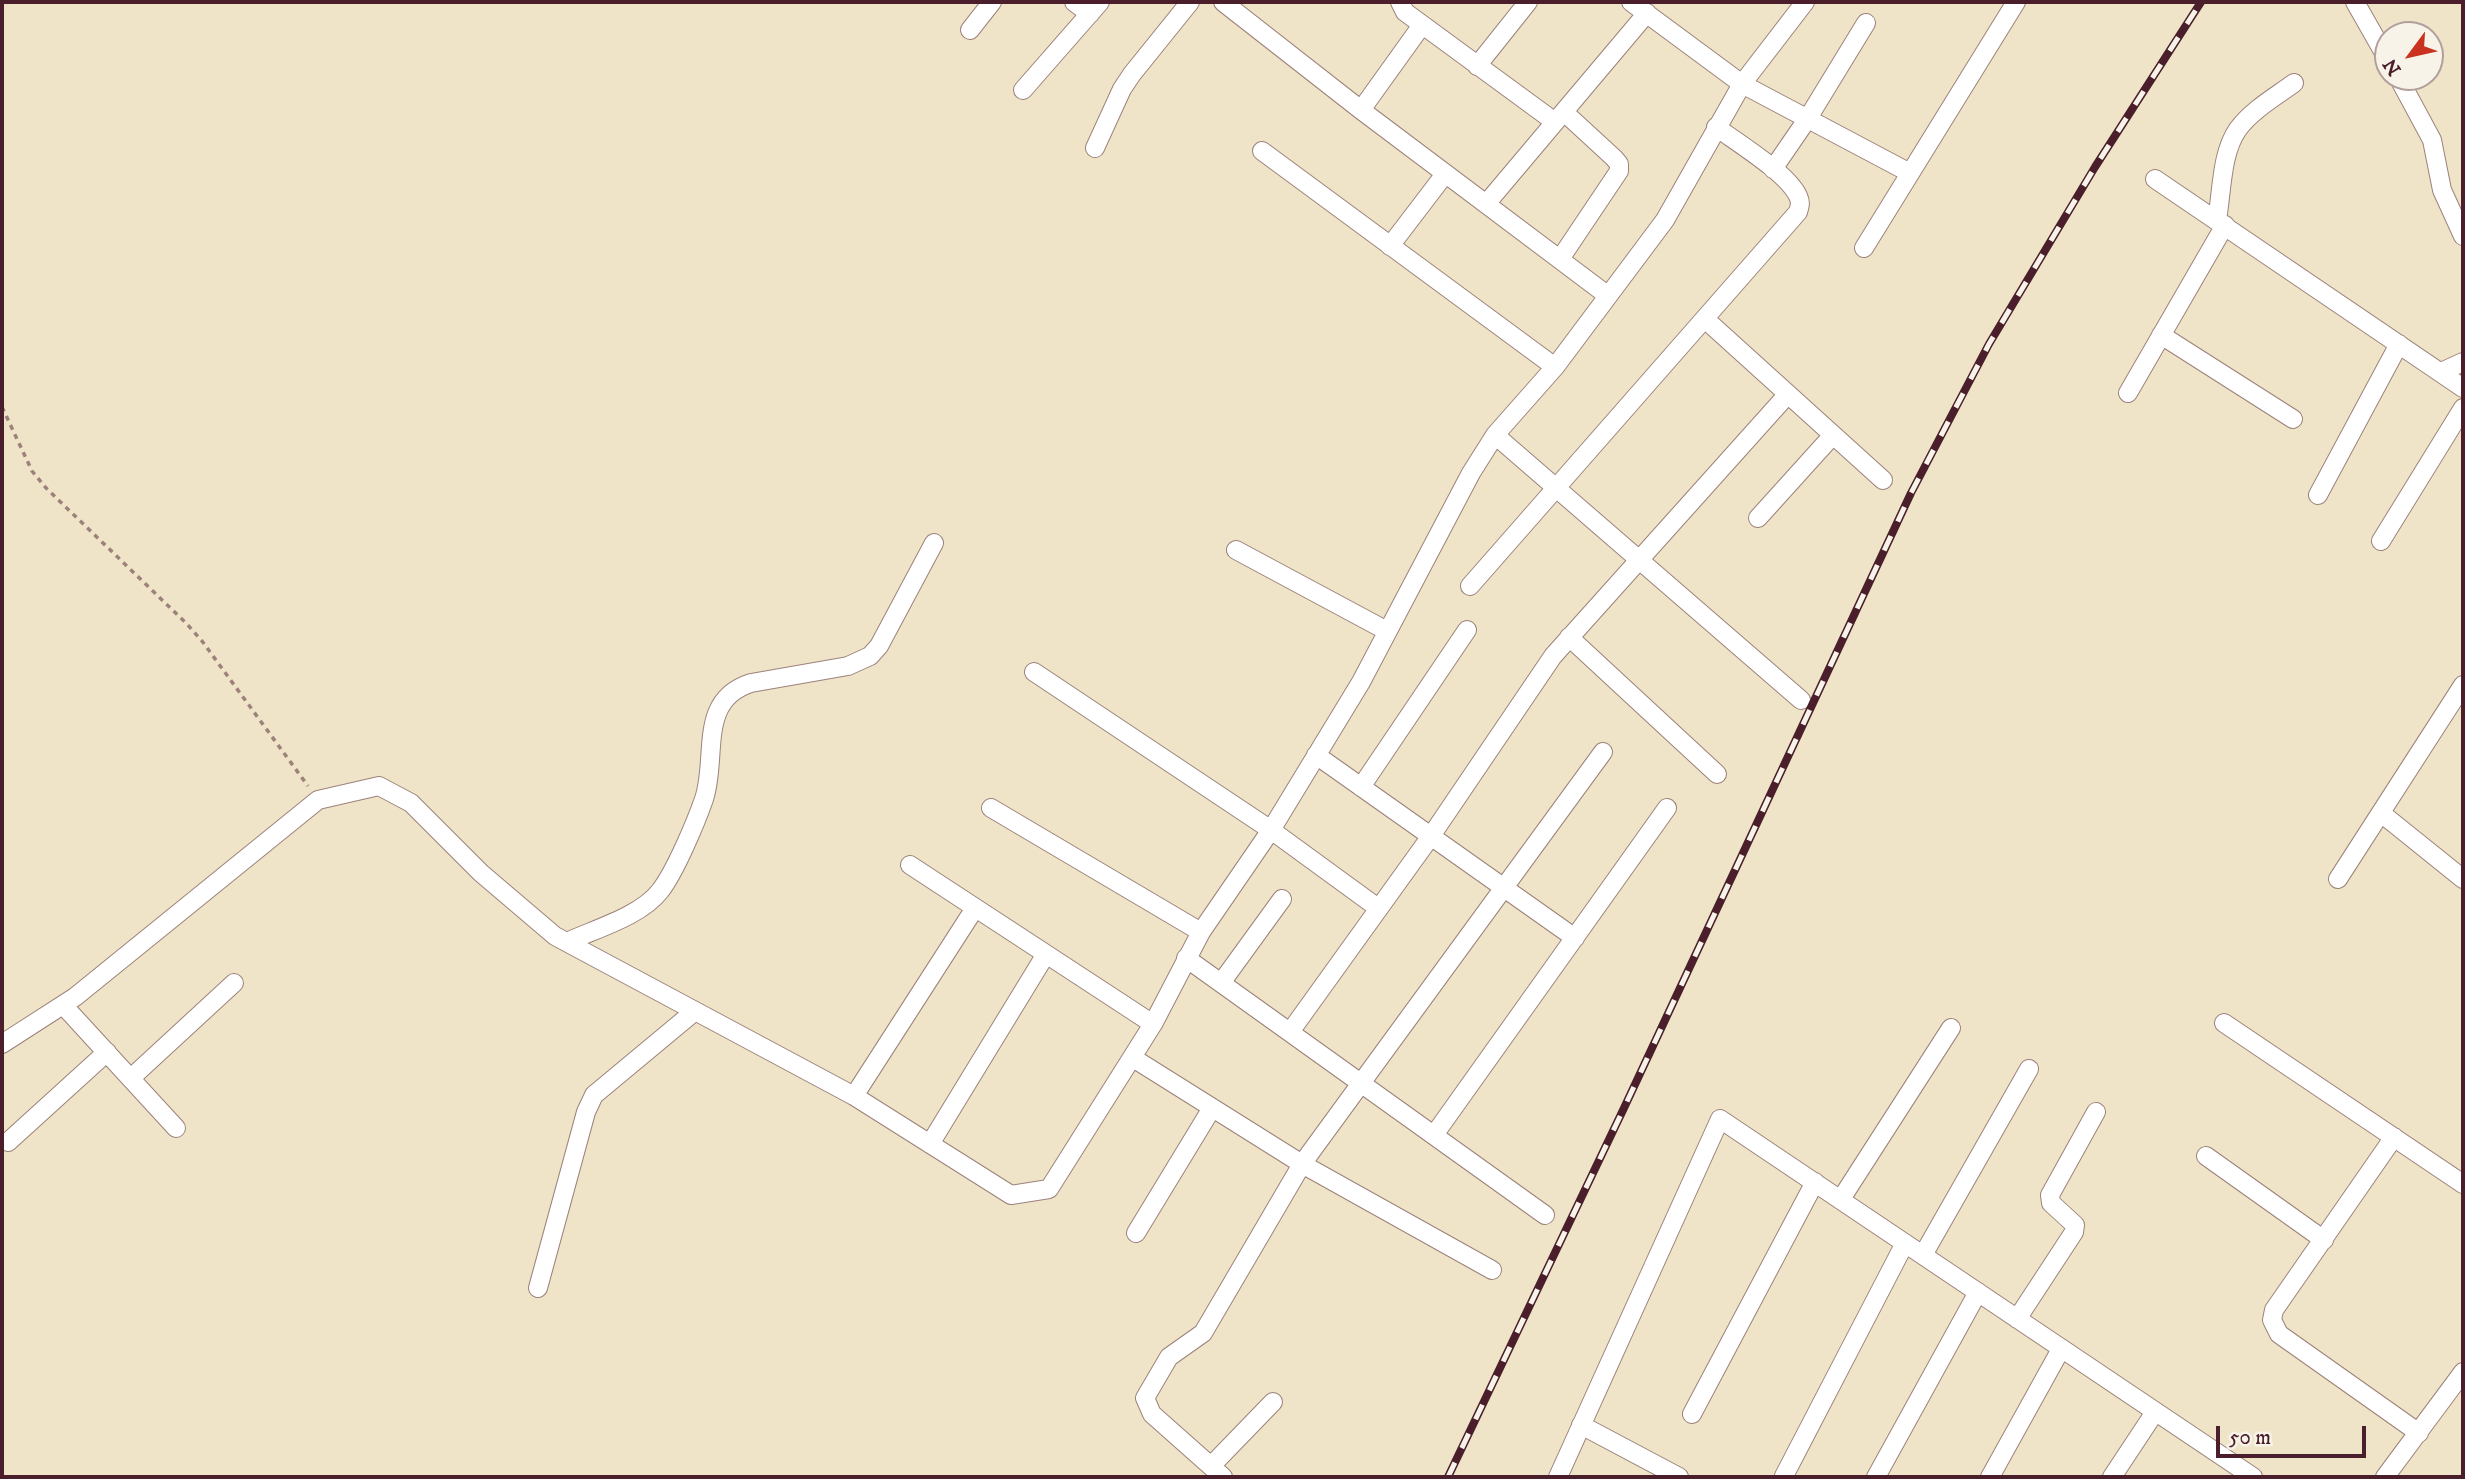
<!DOCTYPE html>
<style>
body{margin:0}
#map{position:relative;width:2465px;height:1479px;overflow:hidden;background:#efe4c8;font-family:"IM FELL DW Pica",serif}
canvas{display:block}
.frame{position:absolute;inset:0;border:4px solid #4a1f2b;pointer-events:none}
.north{position:absolute;left:2374px;top:21px;width:70px;height:70px;box-sizing:border-box;background:#f7f3e8;border:2px solid #b29e9c;border-radius:50%;rotate:237deg;font-size:19px;font-weight:700;line-height:28px;text-align:center;color:#4a1f2b}
.north::after{content:'';display:block;margin:auto;width:24px;height:32px;background:#c8321e;clip-path:polygon(50% 0,100% 100%,50% 72%,0 100%)}
.scale{position:absolute;left:2216px;top:1426px;width:150px;height:32px;box-sizing:border-box;border:4px solid #4a1f2b;border-top:0;padding-left:9px;font-size:21px;line-height:24px;white-space:nowrap;color:#4a1f2b;-webkit-text-stroke:5px #f7f3e8;paint-order:stroke}
</style>
<div id="map">
<canvas width="2465" height="1479"></canvas>
<div class="frame"></div>
<div class="north">N</div>
<div class="scale">50 m</div>
</div>
<script>
const context = document.querySelector('canvas').getContext('2d');
context.lineJoin = 'round';
function strokePath(path, color, width, dash) { context.strokeStyle = color; context.lineWidth = width; context.lineCap = dash ? 'butt' : 'round'; context.setLineDash(dash || []); context.stroke(path); }
const street = new Path2D(`
 M 1074,2 L 1090,14
 M 1223,2 L 1361,110 L 1607,295
 M 1400,2 L 1405,12 L 1555,122
 M 1805,2 L 1742,84 L 1910,173
 M 2355,2 L 2388,60
 M 970,30 L 992,2
 M 1477,66 L 1528,2
 M 2398,77 L 2432,140 L 2442,190 L 2463,236
 M 1023,90 L 1100,2
 M 1361,110 L 1422,25
 M 1095,148 L 1122,89 L 1132,74 L 1190,2
 M 1262,151 L 1555,367
 M 1773,169 L 1808,118 L 1866,23
 M 2155,179 L 2463,388
 M 1486,204 L 1647,13
 M 2217,220 C 2222,192 2221,153 2238,129 C 2252,110 2275,97 2294,83
 M 1390,246 L 1445,174
 M 1864,248 L 2016,2
 M 1560,259 L 1619,171 L 1619,164 L 1614,158 L 1564,112
 M 1705,319 L 1883,480
 M 2161,335 L 2293,419
 M 2441,372 L 2463,362
 M 2128,393 L 2225,225
 M 1495,435 L 1801,700
 M 2318,495 L 2399,344
 M 1758,518 L 1833,435
 M 2381,541 L 2463,408
 M 1236,550 L 1387,631
 M 1470,586 L 1798,212 C 1800,206 1801,202 1798,196 C 1787,173 1738,143 1716,127
 M 1569,637 L 1717,774
 M 1034,672 L 1271,830 L 1378,908
 M 1316,755 L 1575,938
 M 1361,787 L 1467,630
 M 991,808 L 1201,932
 M 2381,813 L 2463,879
 M 910,865 L 1153,1024
 M 2338,879 L 2463,685
 M 567,942 C 595,929 641,916 660,891 C 675,872 696,822 704,799 C 718,757 697,700 751,683 L 848,666 L 870,656 L 879,646 L 934,543
 M 1186,958 L 1545,1215
 M 1221,983 L 1282,899
 M 63,1005 L 176,1128
 M 2224,1023 L 2463,1184
 M 1290,1032 L 1431,836 L 1553,656 L 1788,394
 M 2,1044 L 75,997 L 318,800 L 379,786 L 411,803 L 481,873 L 555,936 L 854,1096 L 1011,1195 L 1049,1189 L 1153,1024 L 1201,932 L 1271,830 L 1361,682 L 1471,473 L 1495,435 L 1555,367 L 1665,220 L 1742,84 L 1631,2
 M 1133,1058 L 1302,1164 L 1203,1333 L 1169,1357 L 1145,1398 L 1152,1414 L 1223,1477
 M 131,1078 L 234,983
 M 854,1096 L 975,908
 M 1434,1135 L 1667,808
 M 2394,1137 L 2274,1310 L 2272,1320 L 2279,1334 L 2419,1433
 M 8,1142 L 107,1052
 M 930,1144 L 1046,954
 M 2206,1156 L 2324,1240
 M 1841,1199 L 1951,1028
 M 1136,1233 L 1212,1108
 M 1923,1255 L 2029,1069
 M 1492,1270 L 1302,1164 L 1603,752
 M 538,1288 L 586,1112 L 594,1095 L 695,1011
 M 2017,1319 L 2074,1232 L 2075,1225 L 2051,1203 L 2050,1195 L 2096,1112
 M 1692,1414 L 1815,1182
 M 1581,1425 L 1679,1477
 M 1211,1466 L 1273,1402
 M 1784,1476 L 1905,1243
 M 1558,1477 L 1720,1119 L 2253,1477
 M 1876,1477 L 1978,1292
 M 1990,1477 L 2061,1349
 M 2112,1477 L 2155,1412
 M 2385,1477 L 2463,1372`);
strokePath(street, '#9c827a', 20);
strokePath(new Path2D(`
 M 2,407 L 32,471 L 46,488 L 187,624 L 202,641 L 308,786`), '#9c827a', 3.5, [5, 5]);
strokePath(street, '#fff', 18);
const rail = new Path2D(`
 M 1448,1477 L 1624,1108 L 1911,493 L 1989,344 L 2095,167 L 2201,2`);
strokePath(rail, '#4a1f2b', 8);
strokePath(rail, '#f7f3e8', 5, [16]);
</script>
